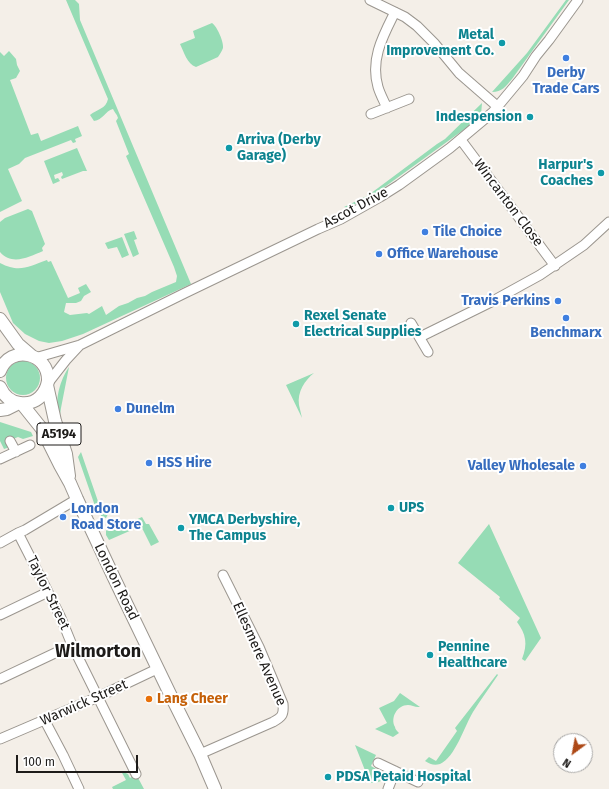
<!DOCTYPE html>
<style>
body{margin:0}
#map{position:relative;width:609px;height:789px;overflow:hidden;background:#f4efe8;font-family:"Fira Sans",sans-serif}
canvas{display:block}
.north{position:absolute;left:553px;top:733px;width:40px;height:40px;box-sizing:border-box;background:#fff;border:1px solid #a5a4a3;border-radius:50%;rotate:212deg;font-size:11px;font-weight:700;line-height:16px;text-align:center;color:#1d1b19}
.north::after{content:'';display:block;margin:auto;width:14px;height:18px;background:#ad4917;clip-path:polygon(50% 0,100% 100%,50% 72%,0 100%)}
.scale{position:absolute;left:16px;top:755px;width:122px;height:18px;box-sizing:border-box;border:2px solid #1d1b19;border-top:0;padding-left:5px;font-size:12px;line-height:14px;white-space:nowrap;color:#1d1b19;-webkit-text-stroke:3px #fff;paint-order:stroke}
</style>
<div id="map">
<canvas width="609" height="789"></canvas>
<div class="north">N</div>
<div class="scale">100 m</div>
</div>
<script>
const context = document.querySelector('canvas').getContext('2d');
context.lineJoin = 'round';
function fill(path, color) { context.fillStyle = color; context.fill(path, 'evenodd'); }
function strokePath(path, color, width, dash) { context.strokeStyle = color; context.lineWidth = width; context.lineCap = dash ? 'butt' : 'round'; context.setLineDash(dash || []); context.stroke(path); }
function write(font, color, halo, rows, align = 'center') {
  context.font = font + ' "Fira Sans",sans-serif'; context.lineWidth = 4; context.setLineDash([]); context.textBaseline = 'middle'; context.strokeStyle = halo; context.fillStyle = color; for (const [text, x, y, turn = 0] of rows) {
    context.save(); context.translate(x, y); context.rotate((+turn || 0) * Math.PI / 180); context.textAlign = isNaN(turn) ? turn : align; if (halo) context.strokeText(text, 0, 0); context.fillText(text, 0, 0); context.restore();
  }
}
fill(new Path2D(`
 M 66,0 L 75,0 L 79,4 L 80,20 L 191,284 L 83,334 L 62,341 L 49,343 L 39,341 L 25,334 L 13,323 L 0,292 L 0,263 C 19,273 28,267 47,260 L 48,262 L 51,261 L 68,298 L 80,293 L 78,288 L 86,284 L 91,292 L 84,296 L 81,301 L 76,303 L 66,303 L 64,312 L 70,315 L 87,313 L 89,314 L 102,306 L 106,315 L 119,306 L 128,303 L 137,298 L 145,296 L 152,292 L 176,282 L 177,276 L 174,267 L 126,156 L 129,154 L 116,121 L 118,118 C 117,114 114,112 113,109 C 105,111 103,120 94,121 L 90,115 C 97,109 106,109 108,99 Z
 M 566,0 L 569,0 L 512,79 C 506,86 502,92 492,92 L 527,53 Z
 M 212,23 C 217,26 224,42 223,48 C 222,51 220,54 218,57 L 196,67 C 187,64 184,52 180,44 L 195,38 L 193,31 Z
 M 9,51 L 16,59 L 17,65 L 20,71 L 16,78 L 10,80 L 31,135 L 38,133 L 41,141 L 78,126 L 82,136 L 75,139 L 76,142 L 73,143 L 71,140 L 25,158 L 19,164 L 8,169 L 22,201 L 0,212 L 0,52 L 4,56 Z
 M 482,103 L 481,115 L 473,123 L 375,194 L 347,208 L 344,207 L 367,196 L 378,188 L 437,144 L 445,139 Z
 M 77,148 L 87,171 L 83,171 L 62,179 L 61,177 L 63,175 L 62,172 L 54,175 L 55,179 L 58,178 L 60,181 L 53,184 L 44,161 Z
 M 28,209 L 32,211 L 45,244 L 42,248 L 43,251 C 29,257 12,266 0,252 L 0,222 L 5,218 Z
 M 134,231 L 137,239 L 134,240 L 139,254 L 133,257 L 124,234 Z
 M 122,237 L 129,255 L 122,258 L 117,247 L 108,249 L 105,243 Z
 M6 378a17 17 0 1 1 34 0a17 17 0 1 1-34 0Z
 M 69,367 L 61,408 L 60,415 C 53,402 61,378 69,367 Z
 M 314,373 C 305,380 297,392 299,405 C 300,409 301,414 302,418 L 286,385 Z
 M 0,422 L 31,432 L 33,436 L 23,439 L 18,437 L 8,441 L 9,445 L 7,448 L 4,449 L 0,441 Z
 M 81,452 L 101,510 L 104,513 L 108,514 L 106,518 L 102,517 L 95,506 L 78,457 Z
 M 142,517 L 146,524 L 149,524 L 159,542 L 151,546 L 141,526 L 109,540 L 106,535 L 106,531 L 109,527 L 122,526 Z
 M 489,524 L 541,638 L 525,661 L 522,659 C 528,644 526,634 517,622 L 520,618 L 499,599 L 500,597 L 458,563 Z
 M 497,674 L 498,675 C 490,687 481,699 473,712 C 465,725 455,758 440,764 C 434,766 430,764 425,761 L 429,757 L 436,761 L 457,731 L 455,728 Z
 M 400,693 L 420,707 L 418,707 C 415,707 411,705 408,705 C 397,705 390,718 395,727 C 395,729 397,731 399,733 L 393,737 L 375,729 L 387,723 L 379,708 L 394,701 Z
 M 355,745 L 376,755 L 371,766 C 377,769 380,772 382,778 L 381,781 L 376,783 L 370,783 Z
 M 121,771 L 128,774 L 130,778 L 136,774 L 144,789 L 113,789 L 112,787 L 126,780 Z`), '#96dcb5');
const minor = new Path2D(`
 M 370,0 L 405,17 L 417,26 L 435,44 L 459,73 L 498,107
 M 387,108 C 384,101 380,94 378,87 C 370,59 383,36 395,12
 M 371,114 L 409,99
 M 461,140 L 555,266
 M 411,323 L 428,352
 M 420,337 L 491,302 L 540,275 L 584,245 L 609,222
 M 35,358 L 80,345 L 185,293 L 318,229 L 341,219 L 380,197 L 399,185 L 450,148 L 493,112 L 523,76 L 536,56 L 549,40 L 578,0
 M 48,383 L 66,360 L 79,346
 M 10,441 L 16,452
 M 0,459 L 30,445
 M 18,533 L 48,592 L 61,618 L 72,645 L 136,774
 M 0,543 L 18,533 L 25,530 L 77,499
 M 0,615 L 48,592
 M 0,679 L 72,645
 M 45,721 L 63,755 L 79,789
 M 0,739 L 98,697 L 157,669
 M 200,754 L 273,722 C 282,717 284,715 283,704 L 259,647 L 223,575
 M 378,763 L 418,782
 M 388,789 L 395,771`);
const major = new Path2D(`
 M 0,319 L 18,344 L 32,356
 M 0,371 C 10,344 49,352 48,381 C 47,387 44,393 40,397 C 35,402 27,404 20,403 C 10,402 4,396 0,387
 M 47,385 L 55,421 L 66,454 L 69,476
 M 22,404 L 42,429 L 60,465 L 70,483 L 77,499 L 115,580 L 171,696 L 200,754 L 215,789
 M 0,410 L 7,409 L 19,403`);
strokePath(minor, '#9b968f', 11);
strokePath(major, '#9b968f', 14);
strokePath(minor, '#fff', 9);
strokePath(major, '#fff', 12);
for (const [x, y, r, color] of [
 [502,43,4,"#0f9aa8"],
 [566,58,4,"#3f7fe0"],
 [530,117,4,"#0f9aa8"],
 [229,148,4,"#0f9aa8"],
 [601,173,4,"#0f9aa8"],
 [425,232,4,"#3f7fe0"],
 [379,254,4,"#3f7fe0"],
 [558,301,4,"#3f7fe0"],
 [566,318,4,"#3f7fe0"],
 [296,324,4,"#0f9aa8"],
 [118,409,4,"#3f7fe0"],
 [149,463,4,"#3f7fe0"],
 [583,466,4,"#3f7fe0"],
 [391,508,4,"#0f9aa8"],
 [63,517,4,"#3f7fe0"],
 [181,528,4,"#0f9aa8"],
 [430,655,4,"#0f9aa8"],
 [149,699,4,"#e8710a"],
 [328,777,4,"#0f9aa8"]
]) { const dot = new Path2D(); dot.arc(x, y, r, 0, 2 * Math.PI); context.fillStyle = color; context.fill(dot); strokePath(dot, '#fff', 1.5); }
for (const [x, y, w] of [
 [59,434,44]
]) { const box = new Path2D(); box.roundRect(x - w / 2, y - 11, w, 22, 3); context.fillStyle = '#fff'; context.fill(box); strokePath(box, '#1d1b19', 1); }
write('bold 13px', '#1d1b19', null, [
 ["A5194",59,434]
]);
write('bold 14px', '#0d838f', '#fff', [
 ["Metal",494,35,"right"],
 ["Improvement Co.",494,51,"right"],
 ["Indespension",522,117,"right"],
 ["Arriva (Derby",237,140],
 ["Garage)",237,156],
 ["Harpur's",593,165,"right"],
 ["Coaches",593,181,"right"],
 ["Rexel Senate",304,316],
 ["Electrical Supplies",304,332],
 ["UPS",399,508],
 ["YMCA Derbyshire,",189,520],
 ["The Campus",189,536],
 ["Pennine",438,647],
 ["Healthcare",438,663],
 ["PDSA Petaid Hospital",336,777]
], 'left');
write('bold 14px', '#366cbe', '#fff', [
 ["Derby",566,73,"center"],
 ["Trade Cars",566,89,"center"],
 ["Tile Choice",433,232],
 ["Office Warehouse",387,254],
 ["Travis Perkins",550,301,"right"],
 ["Benchmarx",566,333,"center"],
 ["Dunelm",126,409],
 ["HSS Hire",157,463],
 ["Valley Wholesale",575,466,"right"],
 ["London",71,509],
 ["Road Store",71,525]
], 'left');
write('14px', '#1d1b19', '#fff', [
 ["Wincanton Close",508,203,53],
 ["Ascot Drive",356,208,-28],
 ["London Road",116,582,64],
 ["Taylor Street",48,593,64],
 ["Ellesmere Avenue",259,654,66],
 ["Warwick Street",84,703,-24]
]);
write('bold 14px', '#c56008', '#fff', [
 ["Lang Cheer",157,699]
], 'left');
write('bold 18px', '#1d1b19', '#fff', [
 ["Wilmorton",98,652]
]);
</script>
